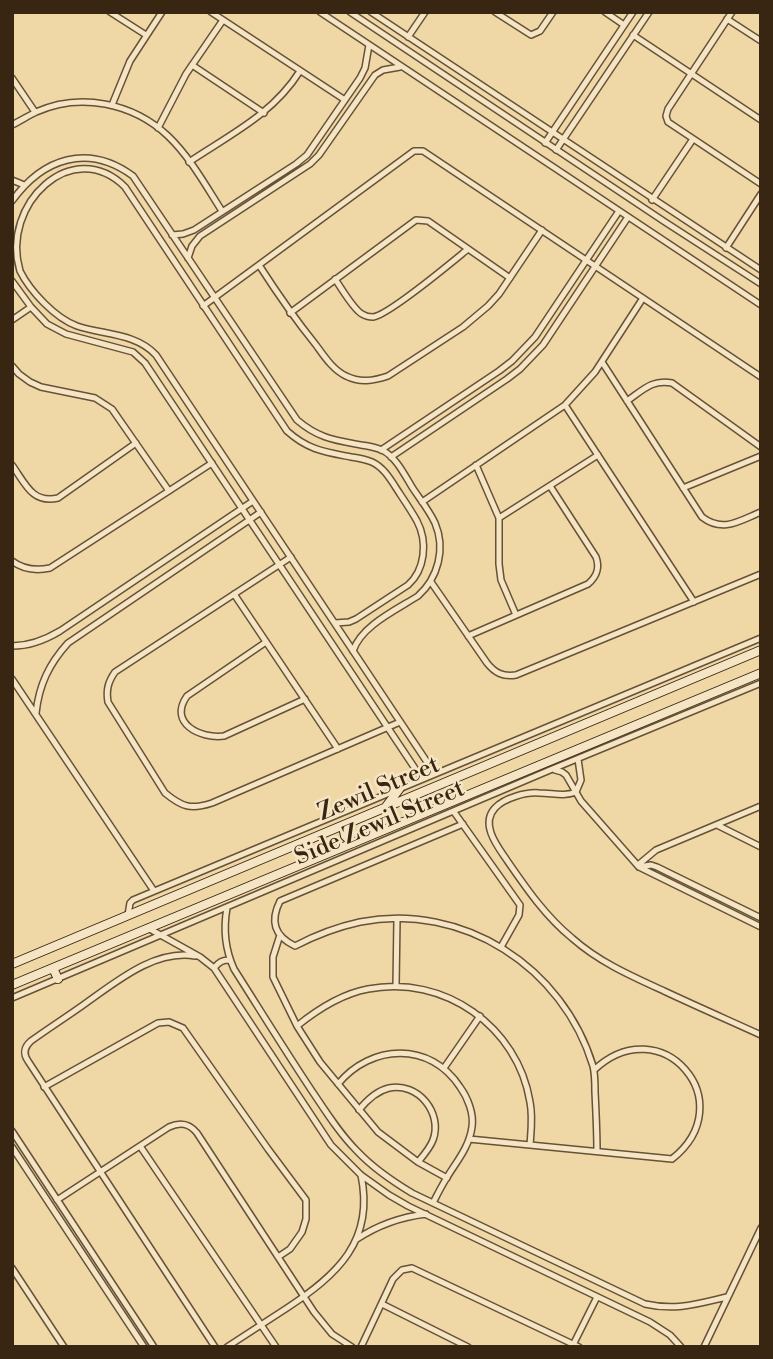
<!DOCTYPE html>
<style>
body{margin:0}
#map{position:relative;width:773px;height:1359px;overflow:hidden;background:#efd7a6;font-family:"Libre Bodoni",serif}
canvas{display:block}
.frame{position:absolute;inset:0;border:14px solid #382612;pointer-events:none}
</style>
<div id="map">
<canvas width="773" height="1359"></canvas>
<div class="frame"></div>
</div>
<script>
const context = document.querySelector('canvas').getContext('2d');
context.lineJoin = 'round';
function strokePath(path, color, width, dash) { context.strokeStyle = color; context.lineWidth = width; context.lineCap = dash ? 'butt' : 'round'; context.setLineDash(dash || []); context.stroke(path); }
function write(font, color, halo, rows, align = 'center') {
  context.font = font + ' "Libre Bodoni",serif'; context.lineWidth = 5; context.setLineDash([]); context.textBaseline = 'middle'; context.strokeStyle = halo; context.fillStyle = color; for (const [text, x, y, turn = 0] of rows) {
    context.save(); context.translate(x, y); context.rotate((+turn || 0) * Math.PI / 180); context.textAlign = isNaN(turn) ? turn : align; if (halo) context.strokeText(text, 0, 0); context.fillText(text, 0, 0); context.restore();
  }
}
const minor = new Path2D(`
 M 110,12 L 146,35
 M 211,12 L 345,100
 M 320,12 L 761,305
 M 350,12 L 665,222 L 761,284
 M 371,12 L 761,270
 M 495,12 L 531,35 L 540,31 L 553,12
 M 605,12 L 624,25
 M 732,12 L 668,109 L 666,116 L 668,122 L 761,184
 M 727,19 L 761,41
 M 633,35 L 761,120
 M 408,37 L 425,12
 M 192,65 L 264,113
 M 12,78 L 35,112
 M 112,105 L 130,61 L 162,12
 M 12,125 C 20,121 28,116 36,112 C 80,92 133,103 168,136 C 190,157 206,186 222,211
 M 158,128 L 186,74 L 223,20
 M 545,143 L 633,12
 M 556,150 L 649,12
 M 189,162 C 231,134 273,114 300,71
 M 12,180 L 24,185
 M 652,200 L 693,139
 M 12,201 C 43,158 88,143 133,176 L 297,420 C 318,438 334,440 361,445 C 368,446 375,447 382,450 C 396,457 404,474 412,487 C 419,498 429,510 435,523 C 446,549 438,578 418,596 C 396,610 361,626 353,651
 M 172,235 L 183,234 L 194,230 L 296,164 L 307,155 L 360,78 L 365,68 L 369,45
 M 726,248 L 761,194
 M 188,258 L 192,246 L 200,236 L 310,164 L 319,155 L 375,75 L 383,70 L 400,67
 M 259,265 C 277,293 295,319 316,345 C 324,356 333,370 346,376 C 360,383 373,381 388,376 L 463,327 L 488,306 L 499,294 L 542,230
 M 335,279 C 342,289 353,309 362,314 C 365,316 370,317 373,317 C 389,315 452,262 468,249
 M 12,281 L 31,307 L 47,324 L 66,334 L 133,352 L 145,363 L 422,779
 M 203,306 L 414,151 L 423,151 L 761,377
 M 290,313 L 416,220 L 428,221 L 510,278
 M 12,320 L 31,307
 M 602,362 L 702,517 C 723,533 739,521 761,512
 M 12,366 L 19,374 L 30,382 L 41,387 L 95,398 L 112,409 L 169,491
 M 627,401 C 643,390 652,379 672,383 L 761,447
 M 565,405 L 694,602
 M 381,450 L 499,371 L 512,361 L 535,337 L 619,211
 M 391,457 L 507,379 L 520,369 L 543,345 L 628,217
 M 12,465 C 25,483 32,504 58,498 L 136,443
 M 476,465 L 499,518 L 499,564 L 501,580 L 516,615
 M 683,488 L 761,456
 M 422,502 L 565,405 L 595,372 L 643,298
 M 499,518 L 598,455
 M 291,557 L 115,672 C 108,682 106,690 108,702 L 165,793 C 182,807 191,810 212,803 L 400,722
 M 12,561 C 24,570 36,571 50,568 L 212,463
 M 431,582 L 487,663 C 495,673 503,677 516,675 L 761,574
 M 234,594 L 338,749
 M 335,623 L 349,622 L 356,619 L 408,585 C 425,570 428,542 417,521 C 412,512 406,503 400,494 C 392,482 385,468 372,462 C 365,459 358,458 351,457 C 325,452 308,450 287,431 L 125,187 C 73,135 0,204 20,271 C 30,291 55,318 77,326 C 104,335 136,333 156,355 L 435,774
 M 468,636 L 588,584 C 597,576 600,568 596,557 L 550,486
 M 266,642 L 187,696 C 168,723 200,739 224,736 L 305,699
 M 12,646 C 30,646 45,640 60,631 L 253,501
 M 12,679 L 154,891
 M 36,713 C 39,685 49,664 68,643 L 261,512
 M 578,759 L 581,780 L 576,792 C 563,797 553,793 539,793 C 526,792 504,798 495,808 C 481,823 495,843 504,856 C 524,885 544,915 572,938 C 599,962 631,976 664,991 C 696,1006 728,1020 761,1035
 M 555,770 L 562,772 L 566,775 L 581,801 L 639,867 L 761,927
 M 454,812 L 520,905 L 519,915 L 501,947
 M 463,824 L 280,901 C 270,921 274,936 295,946 C 316,935 337,927 360,922 C 463,902 563,967 593,1066 C 595,1074 595,1084 595,1092 C 596,1112 597,1132 597,1151
 M 717,825 L 761,847
 M 638,865 L 656,850 L 761,806
 M 639,867 L 651,865 L 657,867 L 761,918
 M 227,908 C 223,930 225,949 234,969 C 262,1013 289,1057 318,1100 C 330,1118 342,1136 357,1151 C 373,1168 392,1181 412,1193 L 645,1304 C 676,1311 697,1304 727,1297
 M 128,915 L 130,903 L 133,900 L 761,638
 M 148,928 L 200,957 L 214,968 L 331,1145 L 361,1175 L 389,1195 L 408,1206 L 650,1322 L 670,1335 L 681,1347
 M 280,935 L 273,957 L 273,977 L 297,1026 L 320,1062 L 378,1132 L 418,1162 L 447,1178
 M 195,956 C 155,949 116,982 86,1003 C 68,1016 49,1028 31,1041 C 24,1047 23,1054 28,1061 L 215,1347
 M 214,968 C 219,962 222,960 230,960
 M 396,986 L 397,919
 M 12,998 L 550,770 L 761,683
 M 297,1026 C 318,1009 341,994 368,989 C 444,974 518,1027 530,1102 C 533,1117 531,1131 530,1145
 M 444,1068 L 480,1016
 M 338,1084 C 371,1044 430,1041 460,1087 C 468,1098 474,1114 472,1127 C 469,1148 456,1162 446,1179 C 441,1187 437,1195 433,1203
 M 44,1087 L 158,1023 L 169,1022 L 183,1028 L 268,1149 L 306,1200 L 306,1219 L 302,1232 L 290,1249 L 278,1257
 M 359,1110 C 367,1100 376,1091 389,1088 C 418,1082 443,1113 433,1140 C 430,1148 423,1156 418,1162
 M 12,1131 L 154,1347
 M 469,1139 L 672,1159 C 744,1102 661,1007 594,1070
 M 140,1146 L 276,1347
 M 12,1147 L 144,1347
 M 57,1200 L 169,1127 C 180,1122 189,1123 197,1133 L 314,1312 L 332,1334 L 352,1347
 M 357,1239 C 378,1225 401,1217 426,1214
 M 12,1268 L 64,1347
 M 382,1304 L 468,1347
 M 227,1347 C 247,1334 267,1321 287,1308 C 337,1275 375,1241 361,1175
 M 361,1347 L 393,1279 L 402,1270 L 412,1268 L 579,1347
 M 572,1347 L 597,1297
 M 704,1347 L 761,1228`);
const secondary = new Path2D(`
 M 385,808 L 400,788
 M 343,826 L 345,836 L 353,843
 M 12,964 L 761,650
 M 53,968 L 58,979
 M 12,985 L 761,673`);
strokePath(minor, '#665237', 8);
strokePath(secondary, '#382612', 10);
strokePath(minor, '#f5e5c5', 5);
strokePath(secondary, '#f5e5c5', 8);
write('24px', '#382612', '#f5e5c5', [
 ["Zewil Street",379,790,-23],
 ["Side Zewil Street",380,824,-23]
]);
</script>
